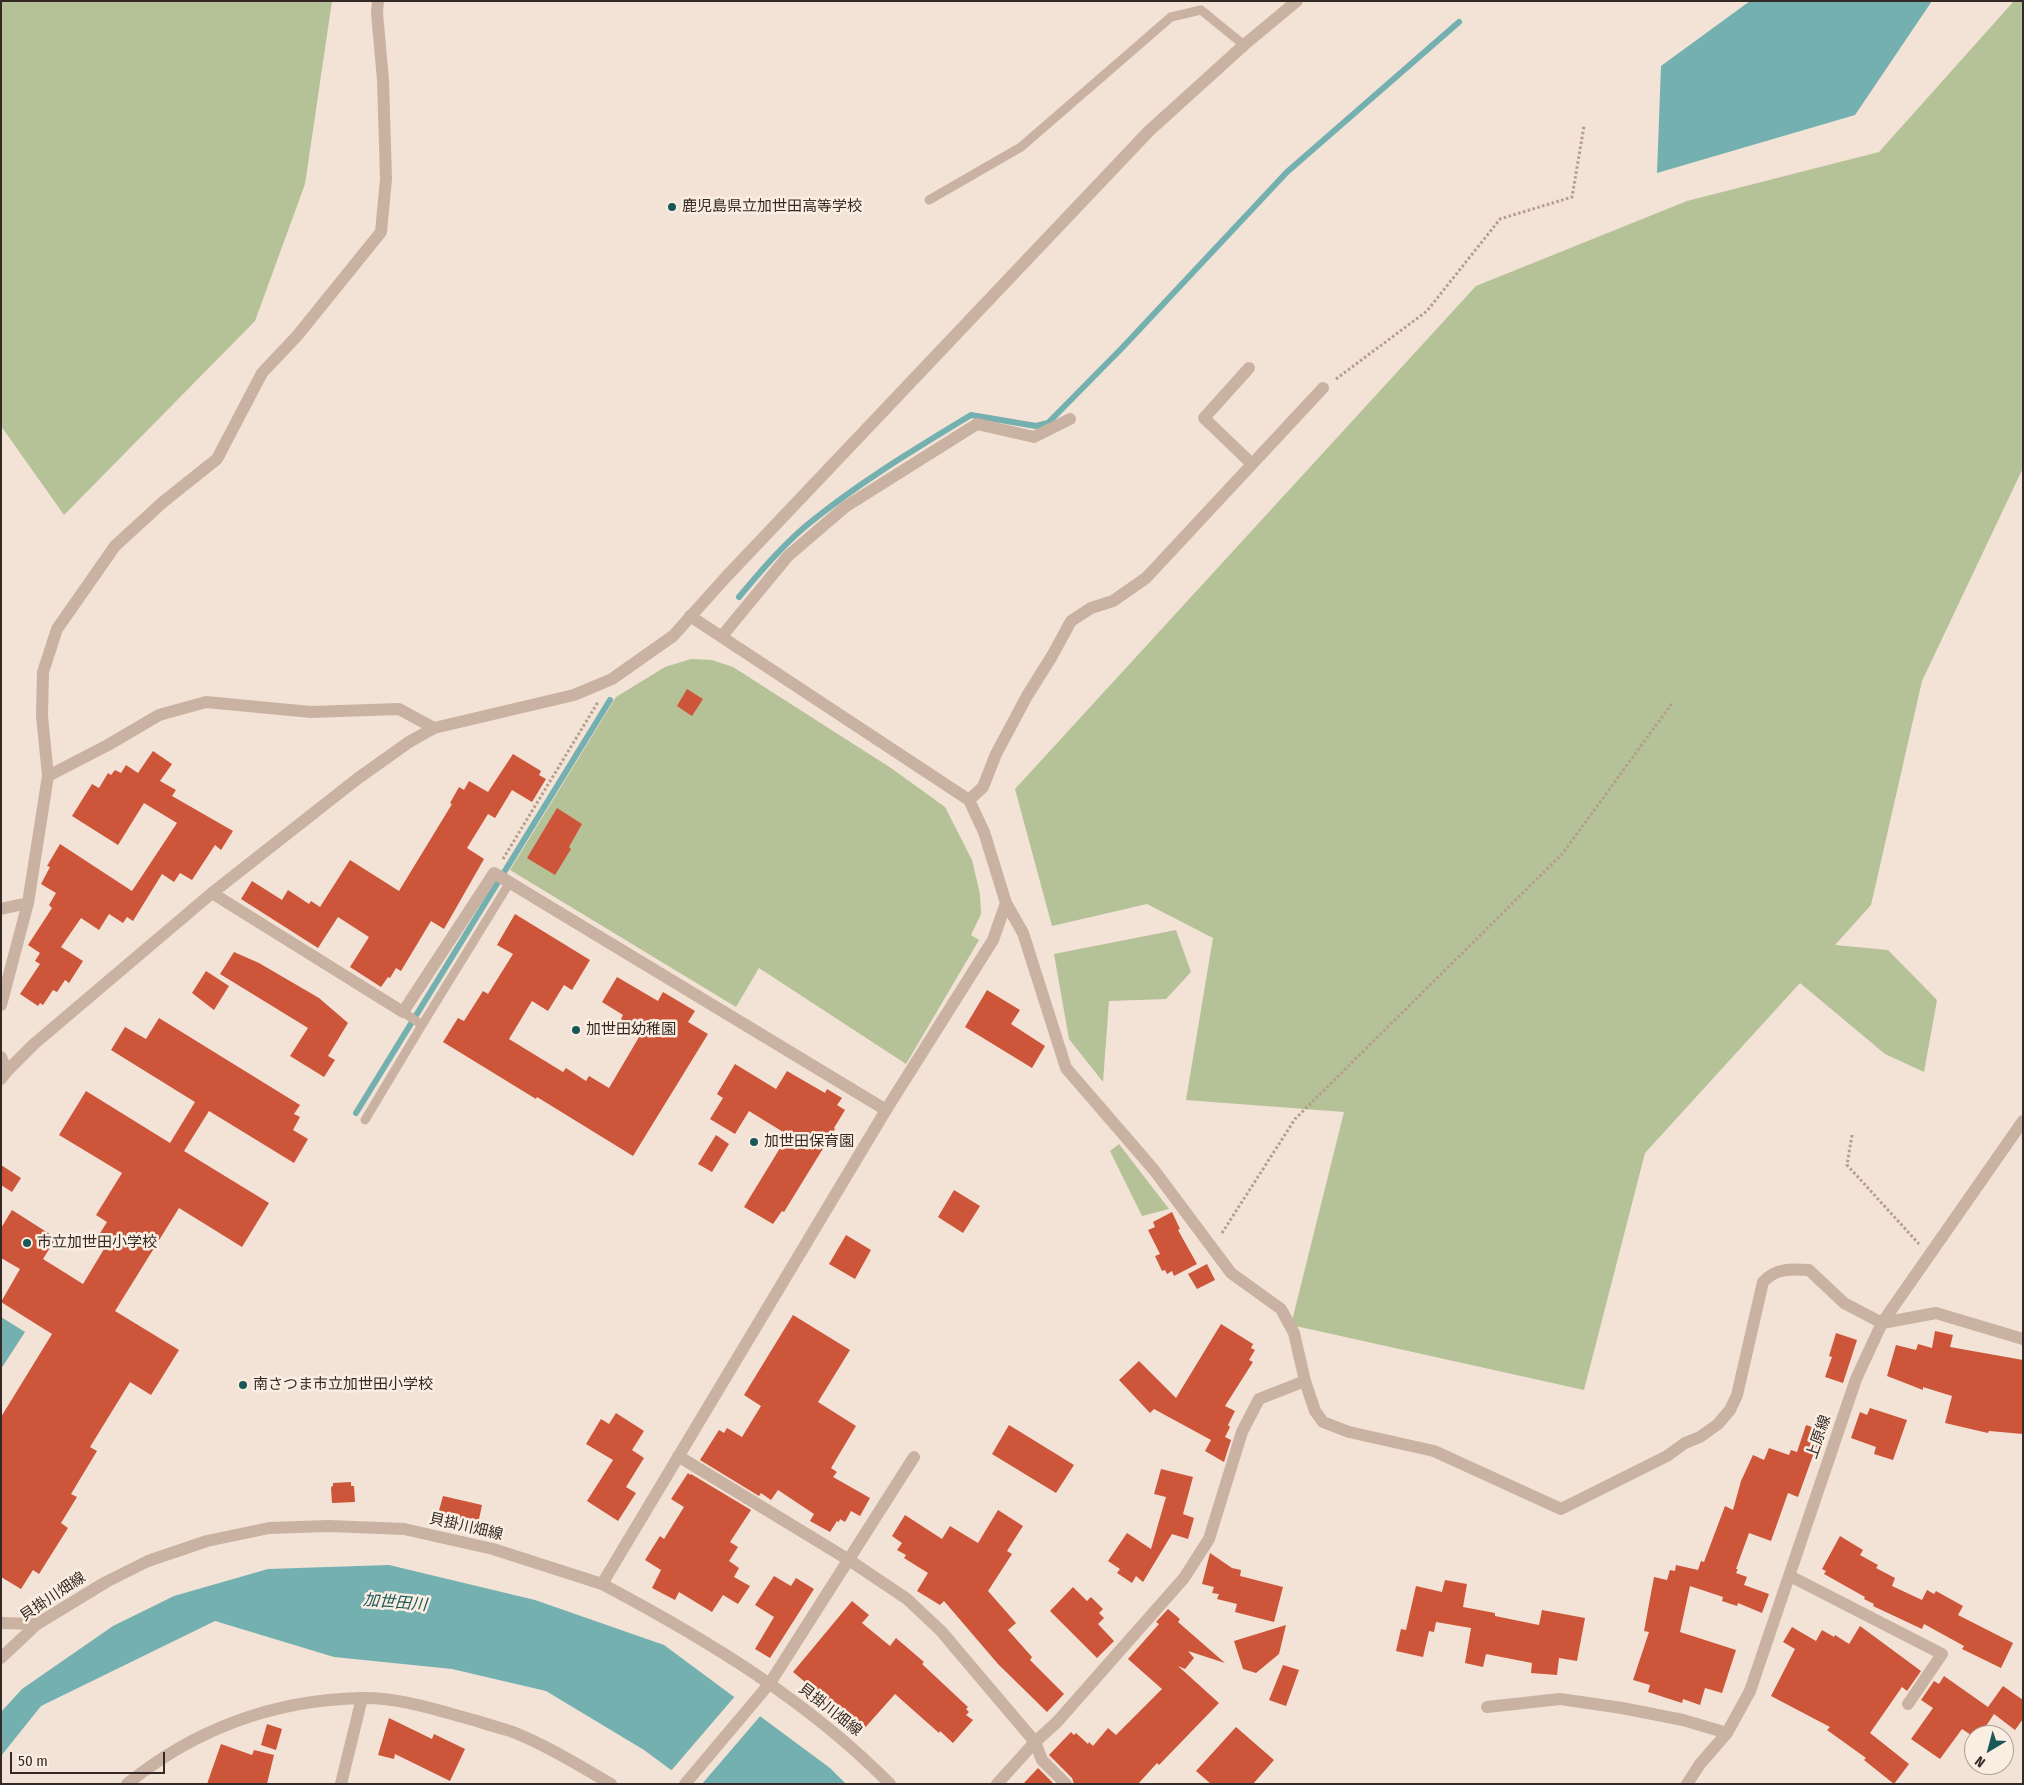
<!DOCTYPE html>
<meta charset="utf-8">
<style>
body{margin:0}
#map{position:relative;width:2024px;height:1785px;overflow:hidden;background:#f2e3d6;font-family:"Fira Sans Condensed",sans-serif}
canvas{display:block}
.frame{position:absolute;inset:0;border:2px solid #342925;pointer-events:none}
.north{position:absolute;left:1964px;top:1725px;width:50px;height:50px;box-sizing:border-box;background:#faeee2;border:1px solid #ab9f96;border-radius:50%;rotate:217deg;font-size:14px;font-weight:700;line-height:20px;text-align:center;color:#342925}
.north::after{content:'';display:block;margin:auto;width:18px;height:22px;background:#195758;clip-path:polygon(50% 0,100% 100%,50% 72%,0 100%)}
.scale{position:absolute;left:10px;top:1752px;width:155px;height:22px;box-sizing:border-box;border:2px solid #342925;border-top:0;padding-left:6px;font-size:15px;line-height:18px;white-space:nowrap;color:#342925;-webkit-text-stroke:4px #faeee2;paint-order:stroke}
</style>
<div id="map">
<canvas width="2024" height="1785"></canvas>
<div class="frame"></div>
<div class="north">N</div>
<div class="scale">50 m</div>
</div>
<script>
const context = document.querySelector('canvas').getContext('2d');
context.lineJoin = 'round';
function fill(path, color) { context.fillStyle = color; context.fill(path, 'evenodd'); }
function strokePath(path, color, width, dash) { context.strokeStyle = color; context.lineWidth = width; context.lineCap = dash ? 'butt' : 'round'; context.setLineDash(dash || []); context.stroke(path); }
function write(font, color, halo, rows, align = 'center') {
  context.font = font + ' "Fira Sans Condensed","Noto Sans JP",sans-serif'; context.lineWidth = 5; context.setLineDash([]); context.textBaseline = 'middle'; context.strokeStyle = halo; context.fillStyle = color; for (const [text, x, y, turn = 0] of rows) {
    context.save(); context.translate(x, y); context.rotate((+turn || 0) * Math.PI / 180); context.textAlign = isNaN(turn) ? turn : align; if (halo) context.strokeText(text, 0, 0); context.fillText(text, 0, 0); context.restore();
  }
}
fill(new Path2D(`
 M 1,1 L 332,1 L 305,184 L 255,321 L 64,515 L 1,426 Z
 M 2014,1 L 2023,1 L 2023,468 L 1922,681 L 1871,905 L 1835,945 L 1888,950 L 1937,1000 L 1924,1072 L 1885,1054 L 1800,983 L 1645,1153 L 1584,1390 L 1291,1325 L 1344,1112 L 1186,1100 L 1213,938 L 1147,904 L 1052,926 L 1015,789 L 1476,286 L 1687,201 L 1879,152 Z
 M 691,659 L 712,660 L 733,667 L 891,768 L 945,807 L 972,860 L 980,894 L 981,914 L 971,935 L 979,940 L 906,1064 L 759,968 L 736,1007 L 510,870 L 616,697 L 665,667 Z
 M 1176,930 L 1191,972 L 1166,999 L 1109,1001 L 1103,1082 L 1069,1039 L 1054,954 Z
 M 1119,1144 L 1169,1209 L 1142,1216 L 1110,1151 Z`), '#b5c196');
fill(new Path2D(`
 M 1750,1 L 1932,1 L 1855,115 L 1657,173 L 1661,66 Z
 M 1,1317 L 25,1332 L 1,1369 Z
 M 389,1565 L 535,1600 L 664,1645 L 830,1768 L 846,1784 L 690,1784 L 644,1750 L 546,1691 L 452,1669 L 334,1657 L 215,1621 L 41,1706 L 1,1756 L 1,1712 L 22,1689 L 113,1626 L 174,1596 L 268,1569 Z`), '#74b0af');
fill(new Path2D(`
 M 736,1695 L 762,1714 L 702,1784 L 686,1784 L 670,1772 Z`), '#f2e3d6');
strokePath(new Path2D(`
 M 739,597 C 760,572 782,546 807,525 C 858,483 915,449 971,415 L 1036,426 L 1048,423 L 1122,348 L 1287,172 L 1459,22
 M 356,1113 L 610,700`), '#74b0af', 6);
fill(new Path2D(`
 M 687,689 L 703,699 L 692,716 L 677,706 Z
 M 153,751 L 172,764 L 160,781 L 176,790 L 172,796 L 233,831 L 221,850 L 215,845 L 192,880 L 180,873 L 174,882 L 162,874 L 133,921 L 127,917 L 123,923 L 109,914 L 99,930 L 81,918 L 61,947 L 83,961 L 69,983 L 65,980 L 57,992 L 53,990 L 43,1005 L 40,1003 L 38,1006 L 20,994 L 40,964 L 35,961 L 40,953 L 28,945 L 52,908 L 49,905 L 56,893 L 41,884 L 50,867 L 47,866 L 60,844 L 132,891 L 177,823 L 144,803 L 118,845 L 72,816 L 92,784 L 99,788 L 108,773 L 111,775 L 115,770 L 121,773 L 126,765 L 138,773 Z
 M 513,754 L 541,771 L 539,775 L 546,779 L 532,802 L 512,790 L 495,818 L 488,814 L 467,848 L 484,859 L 444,929 L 431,921 L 401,971 L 396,968 L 390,978 L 388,977 L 381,987 L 350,967 L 369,937 L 338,917 L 318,948 L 241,899 L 252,881 L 282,900 L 288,890 L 309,904 L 311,901 L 320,907 L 350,860 L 399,891 L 452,804 L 450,803 L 459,787 L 464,790 L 469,781 L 488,792 Z
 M 557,808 L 582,824 L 569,847 L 571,849 L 555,875 L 527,858 Z
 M 515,914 L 590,960 L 572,990 L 564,985 L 548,1011 L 532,1001 L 509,1039 L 563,1072 L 566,1068 L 586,1081 L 589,1076 L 609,1088 L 642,1032 L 621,1019 L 623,1015 L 602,1002 L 617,977 L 658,1001 L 663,992 L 695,1011 L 688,1022 L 708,1034 L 633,1156 L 537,1097 L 536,1099 L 443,1042 L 458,1018 L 464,1021 L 483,991 L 488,994 L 513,954 L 497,945 Z
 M 234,952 L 259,963 L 319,998 L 348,1023 L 328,1056 L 335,1060 L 324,1077 L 290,1056 L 308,1028 L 220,974 Z
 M 206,971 L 229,986 L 214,1010 L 192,993 Z
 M 987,990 L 1020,1010 L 1011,1024 L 1045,1046 L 1032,1068 L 965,1027 Z
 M 159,1018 L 300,1105 L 294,1114 L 300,1117 L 293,1130 L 308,1139 L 294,1163 L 209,1111 L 184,1151 L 269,1203 L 242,1247 L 179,1208 L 115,1311 L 179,1350 L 151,1395 L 130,1382 L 90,1447 L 97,1451 L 71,1494 L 77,1497 L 61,1523 L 68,1528 L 39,1574 L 33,1570 L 21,1589 L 1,1577 L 1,1417 L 52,1334 L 1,1302 L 20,1269 L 1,1258 L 1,1228 L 12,1210 L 56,1238 L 43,1259 L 83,1284 L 107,1244 L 97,1238 L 107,1222 L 96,1215 L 122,1173 L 59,1135 L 86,1091 L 170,1143 L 195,1102 L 111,1050 L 125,1027 L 146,1039 Z
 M 735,1064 L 776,1089 L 787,1071 L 825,1093 L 827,1089 L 842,1098 L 837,1105 L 845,1110 L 834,1128 L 835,1129 L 784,1212 L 782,1211 L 773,1224 L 744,1207 L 788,1135 L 749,1111 L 735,1134 L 710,1119 L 723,1098 L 717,1094 Z
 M 716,1135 L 729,1144 L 712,1172 L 698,1164 Z
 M 1,1165 L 21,1178 L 12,1192 L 1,1185 Z
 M 954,1190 L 980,1206 L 963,1233 L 938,1217 Z
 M 1172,1212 L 1180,1229 L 1178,1230 L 1197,1264 L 1174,1276 L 1172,1271 L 1167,1274 L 1165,1270 L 1162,1271 L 1155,1256 L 1160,1254 L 1148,1230 L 1155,1227 L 1153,1222 Z
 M 846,1235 L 871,1250 L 855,1279 L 829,1264 Z
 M 1207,1264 L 1215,1280 L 1197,1289 L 1188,1274 Z
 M 793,1315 L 850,1350 L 818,1402 L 856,1426 L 831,1468 L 837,1472 L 833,1477 L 870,1498 L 860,1516 L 851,1511 L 845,1522 L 840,1519 L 839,1522 L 837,1521 L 830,1532 L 810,1521 L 814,1514 L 778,1490 L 771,1500 L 761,1493 L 759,1496 L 700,1460 L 719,1430 L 724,1433 L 727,1428 L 742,1437 L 761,1406 L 744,1395 Z
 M 1221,1324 L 1253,1344 L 1251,1348 L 1255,1350 L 1249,1360 L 1253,1362 L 1225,1406 L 1235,1411 L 1228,1425 L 1230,1427 L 1225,1437 L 1231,1440 L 1224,1462 L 1205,1451 L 1211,1440 L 1154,1409 L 1150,1413 L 1119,1380 L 1139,1361 L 1176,1398 Z
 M 1935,1331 L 1953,1335 L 1950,1347 L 2023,1360 L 2023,1434 L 1989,1431 L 1988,1433 L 1945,1423 L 1952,1396 L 1923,1387 L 1923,1390 L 1887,1376 L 1896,1345 L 1916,1350 L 1918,1344 L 1932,1348 Z
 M 1836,1333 L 1857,1340 L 1843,1383 L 1825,1377 L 1832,1357 L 1829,1356 Z
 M 1870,1408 L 1907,1420 L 1893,1460 L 1874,1454 L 1876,1447 L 1851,1438 L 1860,1412 L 1867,1415 Z
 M 616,1413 L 644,1431 L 632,1450 L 644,1458 L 626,1487 L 636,1493 L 618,1521 L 587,1501 L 613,1460 L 586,1444 L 601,1419 L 609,1424 Z
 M 1009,1425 L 1074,1465 L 1056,1493 L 992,1454 Z
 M 1806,1425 L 1826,1432 L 1820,1448 L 1816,1447 L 1798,1497 L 1788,1493 L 1771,1541 L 1749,1533 L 1736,1569 L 1738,1569 L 1736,1573 L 1747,1577 L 1744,1585 L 1769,1594 L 1762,1613 L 1738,1603 L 1737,1606 L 1722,1601 L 1723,1597 L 1690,1586 L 1680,1632 L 1736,1650 L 1722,1693 L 1705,1688 L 1700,1705 L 1683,1699 L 1682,1703 L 1648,1692 L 1650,1685 L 1633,1680 L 1649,1632 L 1644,1631 L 1654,1577 L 1667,1580 L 1670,1570 L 1675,1571 L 1676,1565 L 1698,1570 L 1701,1561 L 1704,1562 L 1725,1506 L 1733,1510 L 1741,1481 L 1753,1455 L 1764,1460 L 1769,1448 L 1789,1455 L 1791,1450 L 1797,1452 Z
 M 1161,1469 L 1193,1477 L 1183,1514 L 1194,1518 L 1188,1539 L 1172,1534 L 1143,1582 L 1136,1576 L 1132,1583 L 1117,1573 L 1120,1569 L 1108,1561 L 1127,1533 L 1151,1549 L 1166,1497 L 1154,1494 Z
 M 688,1473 L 690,1475 L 691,1474 L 751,1510 L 730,1542 L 738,1547 L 729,1561 L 739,1568 L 734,1577 L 750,1586 L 738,1604 L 723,1595 L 712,1612 L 679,1592 L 675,1600 L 652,1588 L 661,1570 L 645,1560 L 660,1536 L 664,1539 L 684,1507 L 671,1499 Z
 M 351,1482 L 351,1486 L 354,1486 L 355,1502 L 332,1503 L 331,1487 L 333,1486 L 333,1483 Z
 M 443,1496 L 482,1505 L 478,1524 L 438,1514 Z
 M 998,1510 L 1023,1526 L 1007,1551 L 1012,1554 L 988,1591 L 1016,1623 L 1008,1630 L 1032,1657 L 1030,1660 L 1064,1694 L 1047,1712 L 998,1664 L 944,1601 L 940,1605 L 917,1591 L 928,1573 L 904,1558 L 906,1555 L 897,1550 L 902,1543 L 892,1536 L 905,1515 L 942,1539 L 950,1526 L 978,1543 Z
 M 1840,1536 L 1863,1550 L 1860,1555 L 1878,1565 L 1876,1568 L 1895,1578 L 1892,1586 L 1922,1600 L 1927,1590 L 1934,1594 L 1936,1591 L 1963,1606 L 1958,1615 L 2013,1643 L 2001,1668 L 1962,1649 L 1964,1646 L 1924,1624 L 1922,1629 L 1873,1606 L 1874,1604 L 1864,1599 L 1865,1597 L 1824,1574 L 1826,1571 L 1822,1569 Z
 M 1210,1553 L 1232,1568 L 1241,1570 L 1240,1576 L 1283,1587 L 1274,1622 L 1235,1612 L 1237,1604 L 1217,1599 L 1219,1594 L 1212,1593 L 1214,1587 L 1202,1584 Z
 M 774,1576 L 791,1586 L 796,1578 L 814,1589 L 770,1658 L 755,1649 L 774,1617 L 755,1605 Z
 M 1445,1580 L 1467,1584 L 1463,1607 L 1495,1613 L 1495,1616 L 1539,1625 L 1542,1610 L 1585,1618 L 1577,1661 L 1559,1658 L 1557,1675 L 1531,1673 L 1532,1663 L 1486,1654 L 1483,1667 L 1465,1663 L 1471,1628 L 1436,1622 L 1434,1632 L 1429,1631 L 1423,1657 L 1396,1651 L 1401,1629 L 1406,1630 L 1416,1586 L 1442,1592 Z
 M 1073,1587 L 1087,1601 L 1091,1597 L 1103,1609 L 1099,1613 L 1104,1618 L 1098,1624 L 1114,1641 L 1097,1658 L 1050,1611 Z
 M 852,1601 L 869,1615 L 862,1623 L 890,1646 L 896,1638 L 924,1662 L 922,1664 L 968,1707 L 966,1709 L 969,1712 L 966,1715 L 973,1720 L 953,1743 L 940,1731 L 939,1733 L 895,1694 L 863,1730 L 793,1672 Z
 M 1168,1609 L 1180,1619 L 1178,1622 L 1225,1663 L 1188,1651 L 1194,1658 L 1185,1669 L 1178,1666 L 1219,1703 L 1159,1765 L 1157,1763 L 1138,1784 L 1074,1784 L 1072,1778 L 1049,1755 L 1071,1732 L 1074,1735 L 1076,1733 L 1088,1744 L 1089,1742 L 1093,1746 L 1108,1728 L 1116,1735 L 1162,1689 L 1128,1659 L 1159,1624 L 1156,1622 Z
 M 1286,1625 L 1279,1654 L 1256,1673 L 1243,1669 L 1234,1641 Z
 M 1860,1626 L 1921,1671 L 1907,1691 L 1902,1687 L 1870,1733 L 1909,1764 L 1894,1784 L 1864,1760 L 1866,1758 L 1827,1730 L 1830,1727 L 1771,1696 L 1795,1649 L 1783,1642 L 1792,1627 L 1816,1641 L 1822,1630 L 1834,1637 L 1835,1635 L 1849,1644 Z
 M 1283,1665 L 1299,1670 L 1286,1706 L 1269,1700 Z
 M 1944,1676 L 1988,1707 L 2003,1686 L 2023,1700 L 2023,1719 L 2015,1730 L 1994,1714 L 1980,1735 L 1974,1735 L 1974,1737 L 1962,1729 L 1940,1759 L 1911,1739 L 1933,1708 L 1921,1700 L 1934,1681 L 1939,1684 Z
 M 389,1718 L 432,1739 L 434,1734 L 465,1749 L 450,1781 L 395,1754 L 394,1759 L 378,1755 Z
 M 267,1724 L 282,1729 L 276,1750 L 261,1745 Z
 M 1236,1727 L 1274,1760 L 1253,1784 L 1211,1784 L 1196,1771 Z
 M 221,1744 L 252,1755 L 254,1750 L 274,1755 L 267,1784 L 207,1784 Z
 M 1038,1768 L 1054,1784 L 1023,1784 Z`), '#cd553a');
strokePath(new Path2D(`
 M 1336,379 L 1427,311 L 1500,219 L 1572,197 L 1584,126
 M 503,859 L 598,702
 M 1852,1135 L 1847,1165 L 1919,1244
 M 1222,1233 L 1295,1119 L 1563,853 L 1673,702`), '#b69c8c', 3, [2.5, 2.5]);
strokePath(new Path2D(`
 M 929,200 L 1021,147 L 1171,17 L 1201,10 L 1244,45
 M 422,1025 L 510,882
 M 365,1120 L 422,1025 L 403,1012`), '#cab2a2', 9);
strokePath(new Path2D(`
 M 1249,368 L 1204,418 L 1252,464
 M 690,616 L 969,800 L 984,832 L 1006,903 L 1023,933 L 1066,1068 L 1154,1170 L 1231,1273 L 1281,1309 L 1294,1333 L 1305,1381 L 1315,1411 L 1323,1422 L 1349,1432 L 1434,1451 L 1561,1509 L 1667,1456 L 1685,1443 L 1700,1437 L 1718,1424 L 1730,1410 L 1737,1395 L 1763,1282 C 1776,1268 1791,1269 1809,1270 L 1844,1303 L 1882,1323 L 1936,1313 L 2023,1339
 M 722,636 L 788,556 L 845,507 L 977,424 L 1034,437 L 1070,419
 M 48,776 L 108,745 L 159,715 L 206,702 L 311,712 L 399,709 L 434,728
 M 969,800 L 983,787 L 996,754 L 1027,696 L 1052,656 L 1071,621 L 1091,608 L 1113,601 L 1146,578 L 1323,388
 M 212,893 L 403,1012 L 494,873 L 886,1110
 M 1,909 L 28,903
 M 1,1005 L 28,903 L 48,776 L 42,716 L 43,672 L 57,629 L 115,546 L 163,502 L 217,459 L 262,373 L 297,336 L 381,232 L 386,179 L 383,80 L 377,13 L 378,1
 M 1,1057 L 7,1071
 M 678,1456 L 849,1560 L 907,1599 L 941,1631 L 1035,1742 L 1042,1760 L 1066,1784
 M 1790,1576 L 1942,1654 L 1908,1704
 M 1,1623 L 37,1624
 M 1,1658 L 37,1624 L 106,1582 L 148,1561 L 207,1541 L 269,1528 L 329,1526 L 404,1529 L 493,1549 L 602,1584 L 886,1110 L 993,940 L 1006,903
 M 1487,1707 L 1560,1699 L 1622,1708 L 1683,1720 L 1727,1733
 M 127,1784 C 195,1729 274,1700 361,1698 C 400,1697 440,1711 477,1721 C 489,1725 501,1728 513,1732 C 546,1745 580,1766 611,1784
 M 341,1784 L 362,1698
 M 685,1784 L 770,1683 L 914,1457
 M 997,1784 L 1035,1742 L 1057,1722 L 1184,1578 L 1209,1539 L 1242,1432 L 1259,1399 L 1305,1381
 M 1687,1784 L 1700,1764 L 1727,1733 L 1750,1691 L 1856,1379 L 1882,1323 L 2023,1121`), '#cab2a2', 12);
strokePath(new Path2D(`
 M 1,1079 L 7,1071 L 34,1044 L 212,893 L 357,779 L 409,742 L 434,728 L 574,695 L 612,679 L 673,636 L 726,577 L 1149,131 L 1244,45 L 1297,1
 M 602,1584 C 706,1639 807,1700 890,1784`), '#cab2a2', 12);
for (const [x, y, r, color] of [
 [672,207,5,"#195758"],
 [576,1030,5,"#195758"],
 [754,1142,5,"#195758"],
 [27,1243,5,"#195758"],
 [243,1385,5,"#195758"]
]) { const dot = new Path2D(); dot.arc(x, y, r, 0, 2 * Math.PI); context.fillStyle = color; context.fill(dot); strokePath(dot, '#faeee2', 2); }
write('15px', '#342925', '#faeee2', [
 ["鹿児島県立加世田高等学校",682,207],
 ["加世田幼稚園",586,1030],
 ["加世田保育園",764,1142],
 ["市立加世田小学校",37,1243],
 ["南さつま市立加世田小学校",253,1385]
], 'left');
write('15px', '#342925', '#faeee2', [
 ["上原線",1819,1437,-71],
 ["貝掛川畑線",466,1527,13],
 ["貝掛川畑線",53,1597,-34],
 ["貝掛川畑線",830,1710,38]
]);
write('italic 16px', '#195758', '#faeee2', [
 ["加世田川",395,1603,5]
]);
</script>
